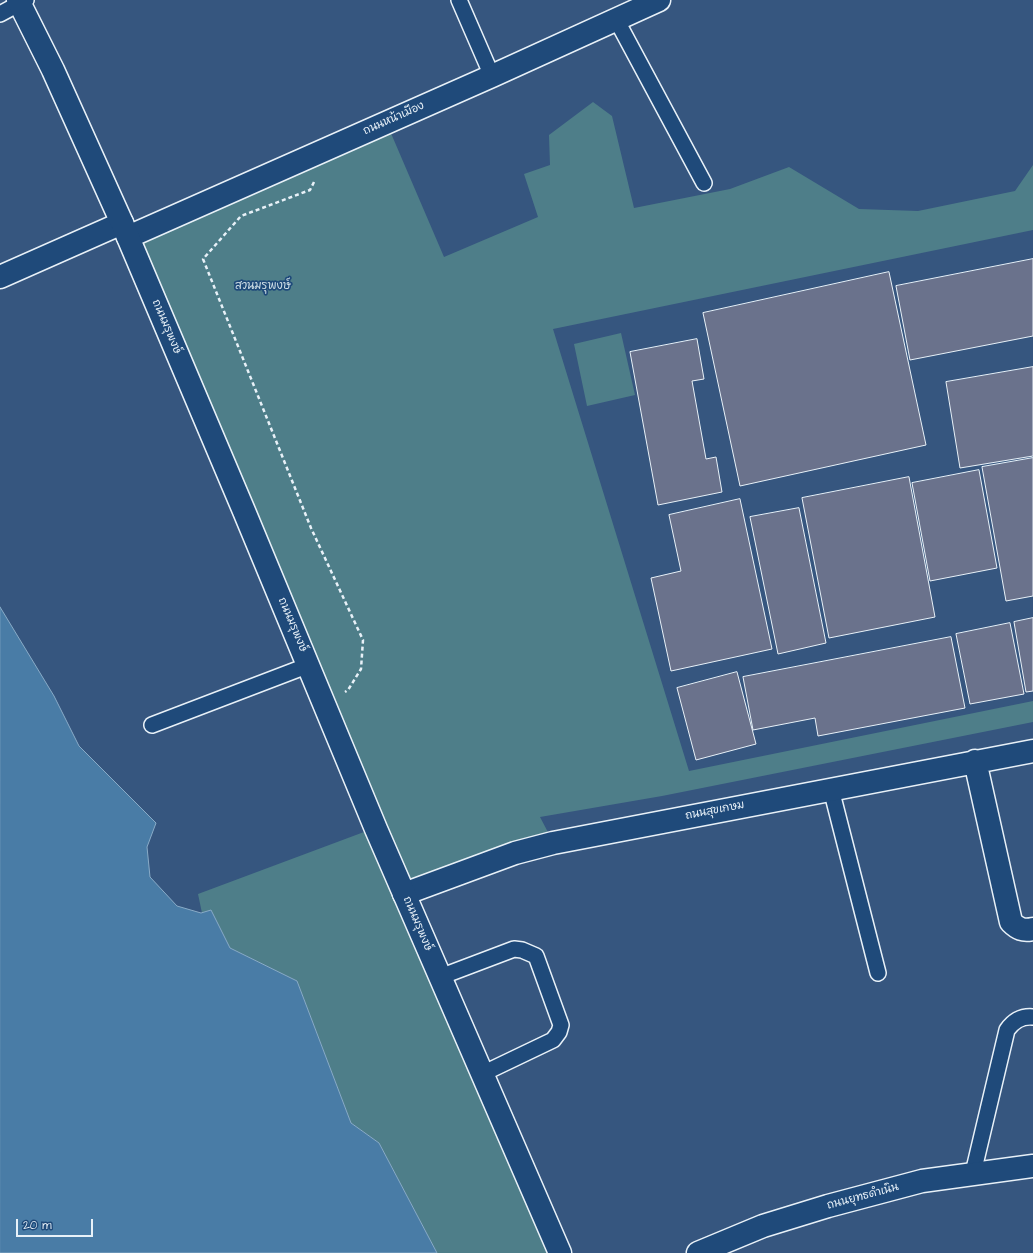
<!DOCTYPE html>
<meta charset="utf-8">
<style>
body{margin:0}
#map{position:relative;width:1033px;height:1253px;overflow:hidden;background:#36567f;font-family:"Architects Daughter",sans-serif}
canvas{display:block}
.scale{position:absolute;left:16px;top:1219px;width:77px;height:18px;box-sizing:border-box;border:2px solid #e8f1f8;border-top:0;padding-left:5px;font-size:12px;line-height:14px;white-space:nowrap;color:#e8f1f8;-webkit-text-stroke:3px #1f4a7a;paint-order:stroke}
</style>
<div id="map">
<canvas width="1033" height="1253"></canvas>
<div class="scale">20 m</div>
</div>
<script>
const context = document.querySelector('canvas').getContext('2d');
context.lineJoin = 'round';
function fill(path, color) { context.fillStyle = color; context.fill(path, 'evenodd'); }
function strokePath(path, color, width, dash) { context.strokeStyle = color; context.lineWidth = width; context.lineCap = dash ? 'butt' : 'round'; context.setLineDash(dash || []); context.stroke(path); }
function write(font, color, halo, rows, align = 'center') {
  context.font = font + ' "Architects Daughter","Playpen Sans Thai",sans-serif'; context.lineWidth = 3.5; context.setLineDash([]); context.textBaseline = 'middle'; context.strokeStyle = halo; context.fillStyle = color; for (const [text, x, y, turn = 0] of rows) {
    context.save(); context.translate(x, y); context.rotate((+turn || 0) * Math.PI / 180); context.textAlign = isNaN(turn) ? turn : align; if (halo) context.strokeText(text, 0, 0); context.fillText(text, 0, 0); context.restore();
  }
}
fill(new Path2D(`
 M 593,102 L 612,116 L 634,208 L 730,189 L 789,167 L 859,209 L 918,211 L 1015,191 L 1033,165 L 1033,230 L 553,329 L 689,771 L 1033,701 L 1033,722 L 662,796 L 540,817 L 551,838 L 406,893 L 560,1253 L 437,1253 L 379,1143 L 351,1123 L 297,981 L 230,948 L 211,910 L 202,913 L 198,894 L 372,829 L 139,239 L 387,124 L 444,257 L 538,217 L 524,174 L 550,165 L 549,135 Z
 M 621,333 L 635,395 L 587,406 L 574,344 Z`), '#4e7e89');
const water = new Path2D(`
 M 0,607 L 54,696 L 79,746 L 156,823 L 147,847 L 150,877 L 177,906 L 201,913 L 211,910 L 230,948 L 297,981 L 351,1123 L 379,1143 L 437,1253 L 0,1253 Z`);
fill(water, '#497ca6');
strokePath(water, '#89abc7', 1);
const building = new Path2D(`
 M 1033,259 L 1033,336 L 910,360 L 896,286 Z
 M 889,272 L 926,445 L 740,486 L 703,313 Z
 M 697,339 L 704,379 L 692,381 L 706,459 L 716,457 L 722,492 L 658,505 L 630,352 Z
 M 1033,367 L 1033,456 L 960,468 L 946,382 Z
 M 1033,458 L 1033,596 L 1006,601 L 982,467 Z
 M 979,470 L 997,568 L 930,581 L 912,483 Z
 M 909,477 L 935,617 L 829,638 L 802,498 Z
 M 740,499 L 772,649 L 671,671 L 651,578 L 681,571 L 669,515 Z
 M 799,508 L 826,643 L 778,654 L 750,517 Z
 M 1033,618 L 1033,691 L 1026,692 L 1014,622 Z
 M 1010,623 L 1024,694 L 970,704 L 956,634 Z
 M 951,637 L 965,708 L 818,736 L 815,718 L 753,730 L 743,677 Z
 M 737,672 L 756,744 L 696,760 L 677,688 Z`);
fill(building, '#6a728c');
strokePath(building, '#e8f1f8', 1);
const service = new Path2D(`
 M 459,0 L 492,76
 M 0,14 L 26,0
 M 616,19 L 704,183
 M 152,725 L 309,665
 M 831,789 L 878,973
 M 440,977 L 514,949 L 522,950 L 536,956 L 561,1025 L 559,1032 L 553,1040 L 482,1074
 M 973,1173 L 1007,1030 C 1014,1020 1022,1016 1033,1017`);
const minor = new Path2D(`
 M 0,277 L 122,223
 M 975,761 L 1011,922 C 1018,929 1023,931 1033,929
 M 404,894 L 515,853 L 553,843 L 1033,751
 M 698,1253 L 763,1226 L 828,1206 L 922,1181 L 1033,1166`);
const tertiary = new Path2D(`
 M 128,237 L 492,76 L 659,0`);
const secondary = new Path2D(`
 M 18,0 L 53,70 L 122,223 L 244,511 L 376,829 L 560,1253`);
strokePath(service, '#e8f1f8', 18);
strokePath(minor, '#e8f1f8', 25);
strokePath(tertiary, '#e8f1f8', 25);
strokePath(secondary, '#e8f1f8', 25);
strokePath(new Path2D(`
 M 314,182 L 310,190 L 241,216 L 203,259 L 311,528 L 363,640 L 361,669 L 348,690 L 345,692`), '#e8f1f8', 2.5, [4, 3]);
strokePath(service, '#1f4a7a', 15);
strokePath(minor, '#1f4a7a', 22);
strokePath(tertiary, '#1f4a7a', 22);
strokePath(secondary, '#1f4a7a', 22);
write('11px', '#e8f1f8', '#1f4a7a', [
 ["ถนนหน้าเมือง",394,119,-24],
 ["ถนนมรุพงษ์",166,327,67],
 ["ถนนมรุพงษ์",292,625,67],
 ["ถนนสุขเกษม",715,811,-11],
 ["ถนนมรุพงษ์",417,924,67],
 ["ถนนยุทธดำเนิน",863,1197,-15]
]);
write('11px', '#d1e0e7', '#1f4a7a', [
 ["สวนมรุพงษ์",263,287]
]);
</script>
